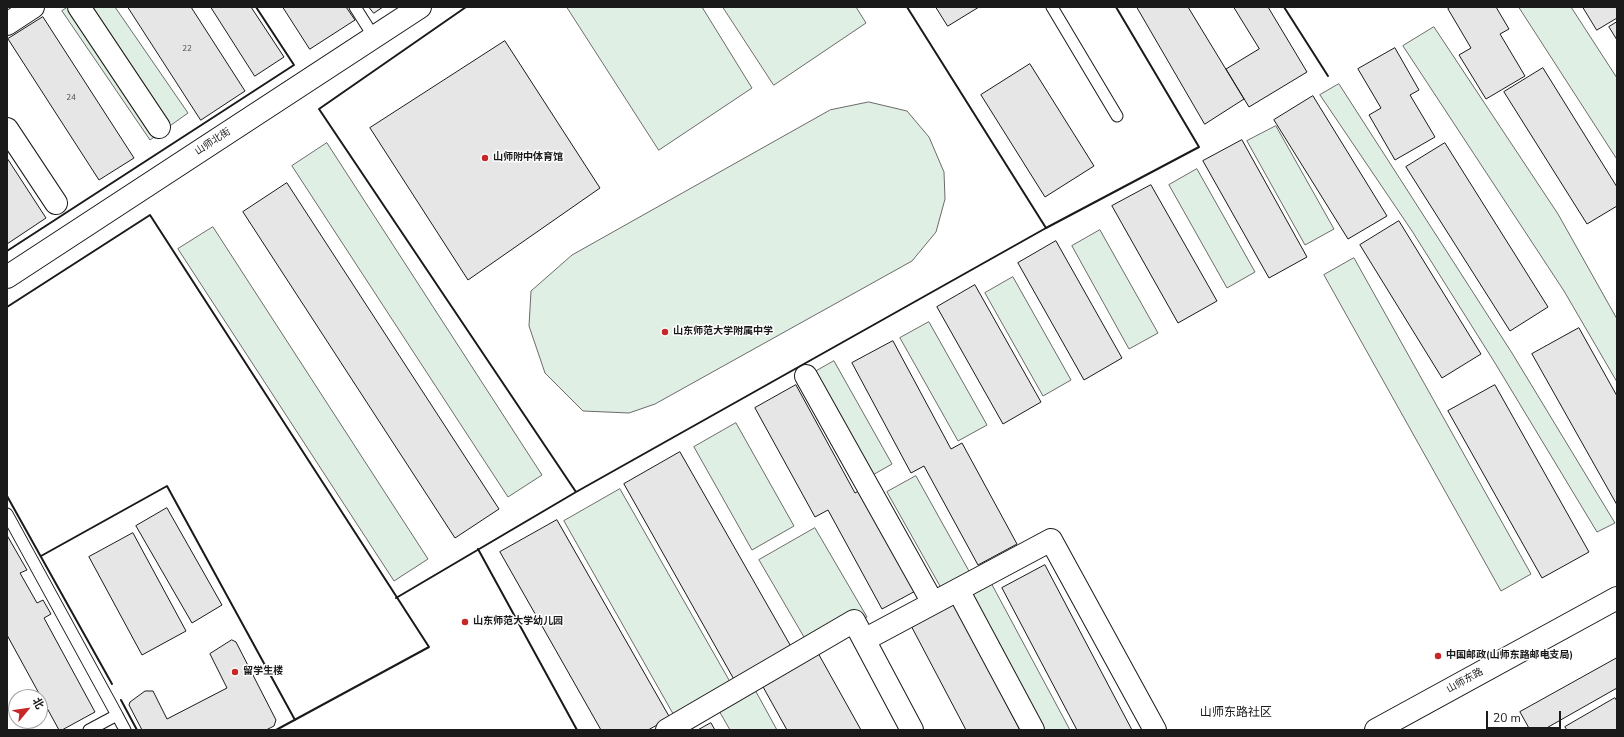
<!DOCTYPE html>
<meta charset="utf-8">
<style>
body{margin:0}
#map{position:relative;width:1624px;height:737px;overflow:hidden;background:#fff;font-family:"Nunito Sans","Noto Sans SC",sans-serif}
canvas{display:block}
.frame{position:absolute;inset:0;border:8px solid #1a1a1a;pointer-events:none}
.north{position:absolute;left:8px;top:689px;width:40px;height:40px;box-sizing:border-box;background:#fff;border:1px solid #a3a3a3;border-radius:50%;rotate:61deg;font-size:11px;font-weight:700;line-height:16px;text-align:center;color:#1a1a1a}
.north::after{content:'';display:block;margin:auto;width:14px;height:18px;background:#c62828;clip-path:polygon(50% 0,100% 100%,50% 72%,0 100%)}
.scale{position:absolute;left:1486px;top:711px;width:75px;height:18px;box-sizing:border-box;border:2px solid #1a1a1a;border-top:0;padding-left:5px;font-size:12px;line-height:14px;white-space:nowrap;color:#1a1a1a;-webkit-text-stroke:3px #fff;paint-order:stroke}
</style>
<div id="map">
<canvas width="1624" height="737"></canvas>
<div class="frame"></div>
<div class="north">北</div>
<div class="scale">20 m</div>
</div>
<script>
const context = document.querySelector('canvas').getContext('2d');
context.lineJoin = 'round';
function fill(path, color) { context.fillStyle = color; context.fill(path, 'evenodd'); }
function strokePath(path, color, width, dash) { context.strokeStyle = color; context.lineWidth = width; context.lineCap = dash ? 'butt' : 'round'; context.setLineDash(dash || []); context.stroke(path); }
function write(font, color, halo, rows, align = 'center') {
  context.font = font + ' "Nunito Sans","Noto Sans SC",sans-serif'; context.lineWidth = 3; context.setLineDash([]); context.textBaseline = 'middle'; context.strokeStyle = halo; context.fillStyle = color; for (const [text, x, y, turn = 0] of rows) {
    context.save(); context.translate(x, y); context.rotate((+turn || 0) * Math.PI / 180); context.textAlign = isNaN(turn) ? turn : align; if (halo) context.strokeText(text, 0, 0); context.fillText(text, 0, 0); context.restore();
  }
}
const green = new Path2D(`
 M 68,7 L 115,7 L 188,113 L 150,140 L 62,11 Z
 M 567,7 L 702,7 L 752,88 L 659,150 Z
 M 723,7 L 856,7 L 866,23 L 774,85 Z
 M 1519,7 L 1571,7 L 1617,78 L 1617,159 Z
 M 1434,27 L 1558,214 L 1617,319 L 1617,382 L 1564,291 L 1403,46 Z
 M 1339,84 L 1512,353 L 1615,523 L 1597,532 L 1495,363 L 1412,231 L 1320,95 Z
 M 869,102 L 907,111 L 929,137 L 944,172 L 945,199 L 936,232 L 912,261 L 655,404 L 629,413 L 583,411 L 545,373 L 529,326 L 531,291 L 572,255 L 830,110 Z
 M 1276,126 L 1334,229 L 1305,245 L 1247,141 Z
 M 327,143 L 542,475 L 508,497 L 292,166 Z
 M 1197,169 L 1255,272 L 1227,288 L 1169,185 Z
 M 213,227 L 428,559 L 394,581 L 178,249 Z
 M 1100,230 L 1158,333 L 1129,349 L 1072,246 Z
 M 1354,258 L 1531,574 L 1501,591 L 1324,275 Z
 M 1013,277 L 1071,380 L 1043,396 L 985,293 Z
 M 929,322 L 987,425 L 958,441 L 900,338 Z
 M 834,361 L 892,464 L 864,480 L 806,377 Z
 M 736,423 L 794,526 L 752,550 L 694,447 Z
 M 916,476 L 974,580 L 945,595 L 887,492 Z
 M 620,489 L 733,687 L 676,719 L 564,521 Z
 M 815,528 L 867,617 L 811,649 L 759,560 Z
 M 990,581 L 1070,730 L 1032,730 L 961,598 Z
 M 754,688 L 777,730 L 730,730 L 718,709 Z`);
fill(green, '#e0efe3');
strokePath(green, '#6a6a6a', 1);
const building = new Path2D(`
 M 128,7 L 191,7 L 245,91 L 201,120 Z
 M 211,7 L 251,7 L 284,57 L 255,76 Z
 M 283,7 L 346,7 L 355,20 L 310,49 Z
 M 369,7 L 383,7 L 374,13 Z
 M 936,7 L 979,7 L 948,26 Z
 M 1137,7 L 1188,7 L 1244,99 L 1205,124 Z
 M 1234,7 L 1268,7 L 1307,72 L 1249,107 L 1226,69 L 1259,49 Z
 M 1451,7 L 1496,7 L 1509,29 L 1500,34 L 1525,76 L 1486,99 L 1459,55 L 1471,48 L 1448,9 Z
 M 1583,7 L 1617,7 L 1617,18 L 1597,30 Z
 M 43,17 L 134,158 L 99,180 L 8,39 Z
 M 1617,22 L 1617,40 L 1609,27 Z
 M 505,41 L 600,188 L 468,280 L 370,128 Z
 M 1395,48 L 1419,90 L 1410,95 L 1435,137 L 1395,160 L 1369,115 L 1381,108 L 1358,69 Z
 M 1030,64 L 1094,166 L 1045,197 L 981,95 Z
 M 1543,68 L 1617,187 L 1617,206 L 1587,224 L 1504,92 Z
 M 1313,96 L 1387,216 L 1348,239 L 1274,120 Z
 M 1242,140 L 1307,257 L 1269,278 L 1203,161 Z
 M 1445,143 L 1548,307 L 1510,331 L 1406,167 Z
 M 7,158 L 46,218 L 7,244 Z
 M 287,183 L 499,509 L 455,538 L 243,212 Z
 M 1151,185 L 1217,301 L 1178,323 L 1112,206 Z
 M 1399,221 L 1481,354 L 1442,378 L 1360,245 Z
 M 1056,241 L 1122,358 L 1084,380 L 1018,263 Z
 M 975,285 L 1041,402 L 1003,424 L 937,307 Z
 M 1579,328 L 1617,396 L 1617,505 L 1532,354 Z
 M 893,341 L 951,449 L 962,443 L 1017,544 L 978,565 L 924,466 L 911,473 L 852,363 Z
 M 796,385 L 855,493 L 866,487 L 921,588 L 882,609 L 828,510 L 815,517 L 755,408 Z
 M 1495,385 L 1589,552 L 1542,578 L 1448,411 Z
 M 680,452 L 793,650 L 736,683 L 624,484 Z
 M 167,508 L 222,605 L 192,623 L 136,526 Z
 M 557,520 L 670,718 L 648,730 L 601,730 L 500,552 Z
 M 133,533 L 186,631 L 142,655 L 89,557 Z
 M 8,537 L 27,570 L 20,573 L 37,603 L 43,600 L 51,614 L 44,618 L 95,712 L 62,730 L 59,730 L 7,635 L 7,538 Z
 M 1045,565 L 1132,730 L 1077,730 L 1002,588 Z
 M 951,598 L 1020,730 L 966,730 L 908,620 Z
 M 232,640 L 236,642 L 276,720 L 274,726 L 266,730 L 142,730 L 129,705 L 130,702 L 145,691 L 153,691 L 167,719 L 227,688 L 210,654 Z
 M 818,653 L 861,730 L 787,730 L 762,685 Z
 M 1617,658 L 1617,688 L 1543,730 L 1530,730 L 1520,712 Z
 M 1615,698 L 1617,701 L 1617,730 L 1567,730 L 1565,727 Z
 M 711,723 L 715,730 L 698,730 Z`);
fill(building, '#e6e6e6');
strokePath(building, '#1a1a1a', 1);
const service = new Path2D(`
 M 355,7 L 374,37
 M 1052,7 L 1117,116
 M 7,514 L 117,715
 M 89,730 L 117,715 L 125,730`);
const minor = new Path2D(`
 M 79,7 L 159,127
 M 7,24 L 33,7
 M 7,129 L 56,203
 M 806,376 L 933,603
 M 958,590 L 1033,730
 M 864,640 L 1051,540 L 1155,730
 M 667,730 L 854,621 L 912,730`);
const tertiary = new Path2D(`
 M 7,277 L 420,7`);
const secondary = new Path2D(`
 M 1376,730 L 1617,598`);
strokePath(service, '#1a1a1a', 13);
strokePath(minor, '#1a1a1a', 24);
strokePath(tertiary, '#1a1a1a', 24);
strokePath(secondary, '#1a1a1a', 24);
strokePath(service, '#fff', 11);
strokePath(minor, '#fff', 22);
strokePath(tertiary, '#fff', 22);
strokePath(secondary, '#fff', 22);
strokePath(new Path2D(`
 M 466,7 L 319,109 L 576,492 L 1046,228 L 907,7
 M 1284,7 L 1328,76
 M 1046,228 L 1199,147 L 1116,7
 M 7,251 L 294,65 L 256,7
 M 7,307 L 150,215 L 429,647 L 276,730
 M 7,496 L 112,684
 M 478,549 L 577,730
 M 41,556 L 167,486 L 295,720
 M 396,598 L 576,492
 M 121,700 L 137,730`), '#1a1a1a', 2);
for (const [x, y, r, color] of [
 [485,158,4,"#c62828"],
 [665,332,4,"#c62828"],
 [465,622,4,"#c62828"],
 [1438,656,4,"#c62828"],
 [235,672,4,"#c62828"]
]) { const dot = new Path2D(); dot.arc(x, y, r, 0, 2 * Math.PI); context.fillStyle = color; context.fill(dot); strokePath(dot, '#fff', 1.5); }
write('8px', '#4d4d4d', null, [
 ["22",187,49],
 ["24",71,98]
]);
write('10px', '#1a1a1a', '#fff', [
 ["山师北街",213,142,-33],
 ["山师东路",1465,681,-29]
]);
write('bold 10px', '#1a1a1a', '#fff', [
 ["山师附中体育馆",493,158],
 ["山东师范大学附属中学",673,332],
 ["山东师范大学幼儿园",473,622],
 ["中国邮政(山师东路邮电支局)",1446,656],
 ["留学生楼",243,672]
], 'left');
write('12px', '#1a1a1a', '#fff', [
 ["山师东路社区",1236,713]
]);
</script>
